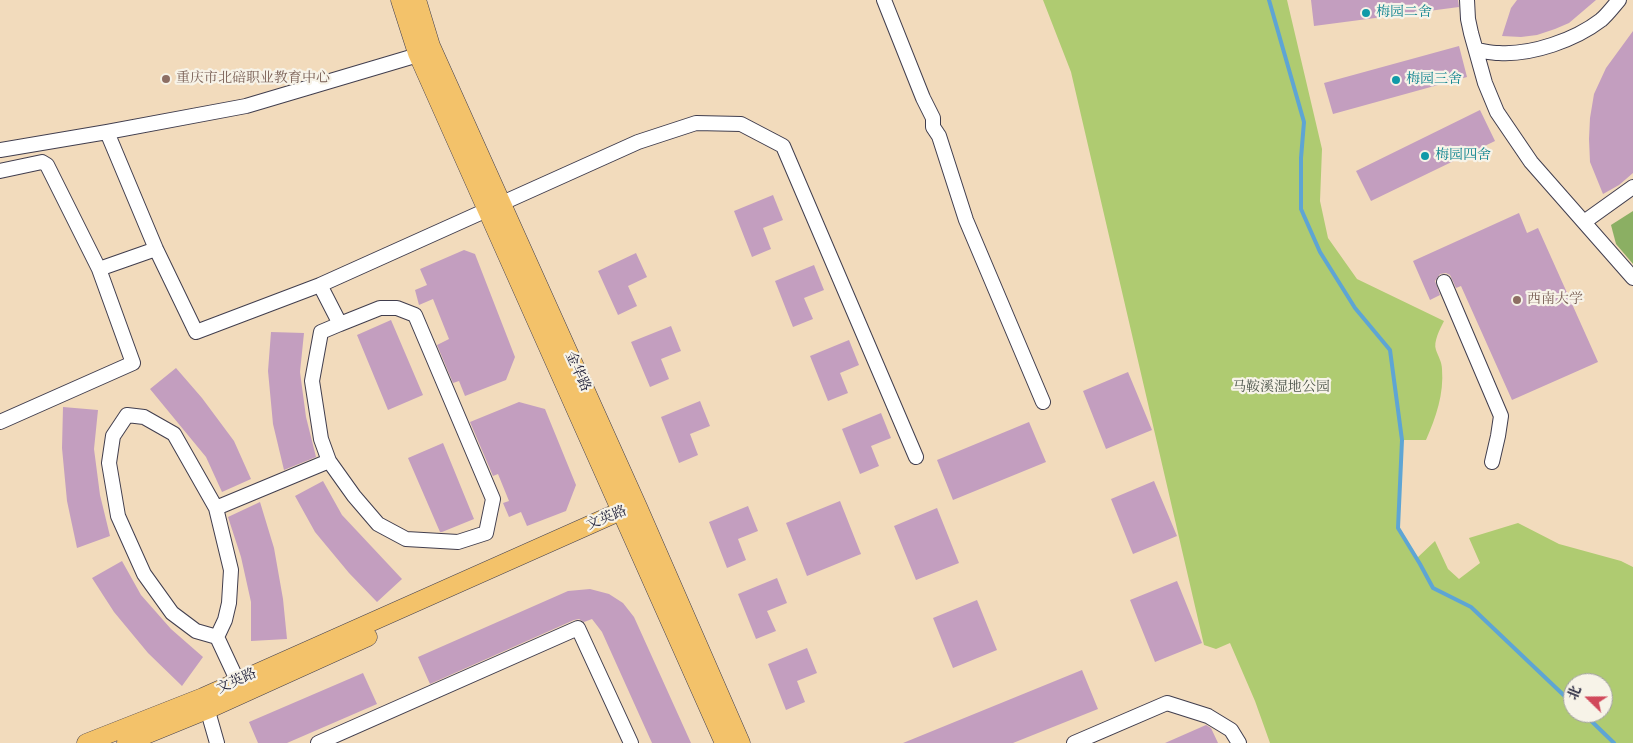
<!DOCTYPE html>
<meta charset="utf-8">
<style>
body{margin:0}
#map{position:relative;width:1633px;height:743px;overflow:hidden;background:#f2dbbc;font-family:"IM FELL English","Noto Serif SC",serif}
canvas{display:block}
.north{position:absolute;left:1563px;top:673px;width:50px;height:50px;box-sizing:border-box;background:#f7f3e8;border:1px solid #a29fa3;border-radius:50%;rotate:292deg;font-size:14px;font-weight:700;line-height:20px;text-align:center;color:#22223b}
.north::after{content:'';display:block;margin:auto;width:18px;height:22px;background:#d1495b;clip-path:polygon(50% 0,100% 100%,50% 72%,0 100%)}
</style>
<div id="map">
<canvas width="1633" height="743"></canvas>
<div class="north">北</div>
</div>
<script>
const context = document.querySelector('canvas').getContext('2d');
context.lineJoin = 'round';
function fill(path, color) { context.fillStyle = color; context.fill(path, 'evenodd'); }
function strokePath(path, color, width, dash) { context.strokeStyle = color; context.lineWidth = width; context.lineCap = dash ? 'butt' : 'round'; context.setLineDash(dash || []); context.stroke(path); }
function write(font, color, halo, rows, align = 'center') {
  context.font = font + ' "IM FELL English","Noto Serif SC",serif'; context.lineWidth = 4.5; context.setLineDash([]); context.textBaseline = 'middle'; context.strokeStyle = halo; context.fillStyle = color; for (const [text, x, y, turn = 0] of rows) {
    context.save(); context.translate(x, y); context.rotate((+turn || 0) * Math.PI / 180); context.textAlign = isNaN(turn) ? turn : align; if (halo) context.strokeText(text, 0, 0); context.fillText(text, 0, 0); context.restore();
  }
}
fill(new Path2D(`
 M 1043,0 L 1287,0 L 1322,149 L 1320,201 L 1328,238 L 1357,279 L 1444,321 C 1440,329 1433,342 1436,350 C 1438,356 1442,362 1442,369 C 1444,394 1436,417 1426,440 L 1402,440 L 1398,528 L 1417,558 L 1435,541 L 1448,569 L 1459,579 L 1480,563 L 1469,538 L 1518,523 L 1559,544 L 1621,561 L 1633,567 L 1633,743 L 1270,743 L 1255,701 L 1230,643 L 1216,649 L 1204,645 L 1071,72 ZM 1573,683 L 1603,683 L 1603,713 L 1573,713 Z`), '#afcb71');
fill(new Path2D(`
 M 1633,211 L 1633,264 L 1616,244 L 1611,225 Z`), '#8baf63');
strokePath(new Path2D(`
 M 1269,0 L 1304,122 L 1301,158 L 1301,209 L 1320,252 L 1355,308 L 1390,350 L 1402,440 L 1398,528 L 1420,564 L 1433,588 L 1471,607 L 1573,704
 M 1583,713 L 1614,743`), '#5ea5d4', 4);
fill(new Path2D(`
 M 1311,0 L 1458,0 L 1459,7 L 1314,26 Z
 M 1517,0 L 1596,0 L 1569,23 L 1555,29 L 1537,35 L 1521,37 L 1502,36 L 1511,8 Z
 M 1633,31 L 1633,173 L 1619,185 L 1603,194 L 1590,162 L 1589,139 L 1590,118 L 1594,94 L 1606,68 Z
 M 1459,46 L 1467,77 L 1333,114 L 1324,83 Z
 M 1480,110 L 1495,141 L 1371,201 L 1356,171 Z
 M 773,195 L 783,220 L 763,228 L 771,249 L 752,257 L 734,211 Z
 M 1519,213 L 1527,233 L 1538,228 L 1598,362 L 1512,400 L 1461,286 L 1456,288 L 1450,275 L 1446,273 L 1440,274 L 1435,281 L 1440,295 L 1430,300 L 1413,261 Z
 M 464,250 L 475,254 L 515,357 L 506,380 L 465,396 L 459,381 L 453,383 L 437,345 L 449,339 L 433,299 L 419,305 L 415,290 L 427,285 L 420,269 Z
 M 636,253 L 647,277 L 628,286 L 637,306 L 618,315 L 598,271 Z
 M 814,265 L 824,290 L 804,298 L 813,319 L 793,327 L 775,281 Z
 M 391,320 L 423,395 L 388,410 L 357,335 Z
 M 671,326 L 681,351 L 661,359 L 669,379 L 650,387 L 631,342 Z
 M 271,332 L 304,333 L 300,372 L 306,417 L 316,457 L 284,470 L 273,424 L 268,371 Z
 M 849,340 L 859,365 L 840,373 L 848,393 L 828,401 L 810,356 Z
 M 176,368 L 202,398 L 234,441 L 251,479 L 222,492 L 206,457 L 150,389 Z
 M 1128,372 L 1152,430 L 1106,449 L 1083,391 Z
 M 700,401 L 710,426 L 690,434 L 698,455 L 679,463 L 661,417 Z
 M 519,402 L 545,409 L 576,485 L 566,511 L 527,526 L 521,512 L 509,517 L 503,503 L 509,501 L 498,474 L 493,476 L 470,422 Z
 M 63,407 L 98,410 L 94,449 L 100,495 L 110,536 L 77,548 L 67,501 L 62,448 Z
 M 881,413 L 891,438 L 871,446 L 879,466 L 860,474 L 842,429 Z
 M 1029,422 L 1046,462 L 953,500 L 937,460 Z
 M 443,443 L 474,519 L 442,532 L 440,532 L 408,458 Z
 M 323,481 L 342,515 L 402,579 L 377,602 L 349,573 L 315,532 L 295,496 Z
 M 1154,481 L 1177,536 L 1133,554 L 1111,499 Z
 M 840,501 L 861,554 L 807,576 L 786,523 Z
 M 260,502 L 274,548 L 283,599 L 287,639 L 251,641 L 251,602 L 241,557 L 228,517 Z
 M 748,506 L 758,531 L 738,539 L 746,560 L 727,568 L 709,522 Z
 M 937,508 L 959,563 L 916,580 L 894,526 Z
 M 122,561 L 141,595 L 171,629 L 203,657 L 182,686 L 148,653 L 114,612 L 92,578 Z
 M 777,578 L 787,603 L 767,611 L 776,631 L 756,639 L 738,594 Z
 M 1177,581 L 1202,643 L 1155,662 L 1130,600 Z
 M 590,589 L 609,594 L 623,603 L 634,617 L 691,743 L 652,743 L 602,632 L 592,619 L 584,622 L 579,619 L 574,620 L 430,684 L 418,657 L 568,591 Z
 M 977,600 L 997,650 L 953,668 L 933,618 Z
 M 807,648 L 817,673 L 797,681 L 805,702 L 786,710 L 768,664 Z
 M 1082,670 L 1098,709 L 1013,743 L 903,743 Z
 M 363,673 L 377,704 L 287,743 L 258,743 L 249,722 Z
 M 1206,725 L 1211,728 L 1218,743 L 1165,743 Z`), '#c39ebf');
const minor = new Path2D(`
 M 884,0 L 923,98 L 933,118 L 933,127 L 939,136 L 966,220 L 1043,402
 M 1467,0 L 1468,19 L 1471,33 L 1485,83 L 1497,112 L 1531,162 L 1633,278
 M 1476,50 C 1484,51 1491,53 1499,53 C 1532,55 1575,40 1601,20 C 1607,15 1613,7 1619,0
 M 107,132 L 156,249 L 196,332 L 320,285 L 638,142 L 696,123 L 741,124 L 783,146 L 916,457
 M 0,150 L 107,132 L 246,106 L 418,55
 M 0,171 L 42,162 L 47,165 L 99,269 L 133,363 L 0,422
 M 1584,222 L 1633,187
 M 99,269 L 156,249
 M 1444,282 L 1501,416 L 1498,436 L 1492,462
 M 320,285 L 340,324 L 321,332 L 312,381 L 321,439 L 329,461 L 354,496 L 378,524 L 406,539 L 458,542 L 486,533 L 493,499 L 415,315 L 397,308 L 380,308 L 340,324
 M 216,508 L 329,461
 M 217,637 L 225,620 L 229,603 L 231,570 L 216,508 L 174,434 L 144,417 L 127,415 L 113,436 L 109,463 L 118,516 L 144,574 L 172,613 L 196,631 L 217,637 L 238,682
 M 205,701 L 217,743
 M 318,743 L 578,628 L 631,743
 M 1074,743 L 1167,703 L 1208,716 L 1231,730 L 1239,743`);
const major = new Path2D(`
 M 400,0 L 417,53 L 724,743
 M 417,0 L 431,46 L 638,507 L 741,743
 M 86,743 L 203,697 L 621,511 L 633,509
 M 126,743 L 207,710 L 368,637`);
strokePath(minor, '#413e4e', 16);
strokePath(major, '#413e4e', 19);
strokePath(minor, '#fff', 14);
strokePath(major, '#f3c26a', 18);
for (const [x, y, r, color] of [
 [1366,13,5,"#0f9aa8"],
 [166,79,5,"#8d6e63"],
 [1396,80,5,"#0f9aa8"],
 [1425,156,5,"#0f9aa8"],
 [1517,300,5,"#8d6e63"]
]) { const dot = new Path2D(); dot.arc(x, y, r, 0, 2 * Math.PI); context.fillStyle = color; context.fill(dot); strokePath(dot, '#f7f3e8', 2); }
write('14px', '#0d838f', '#f7f3e8', [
 ["梅园二舍",1376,13],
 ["梅园三舍",1406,80],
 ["梅园四舍",1435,156]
], 'left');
write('14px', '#785e54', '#f7f3e8', [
 ["重庆市北碚职业教育中心",176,79],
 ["西南大学",1527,300]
], 'left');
write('14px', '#22223b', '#f7f3e8', [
 ["金华路",577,372,66],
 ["文英路",607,519,-22],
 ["文英路",237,682,-24]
]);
write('14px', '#4c554b', '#f7f3e8', [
 ["马鞍溪湿地公园",1281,388]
]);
</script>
